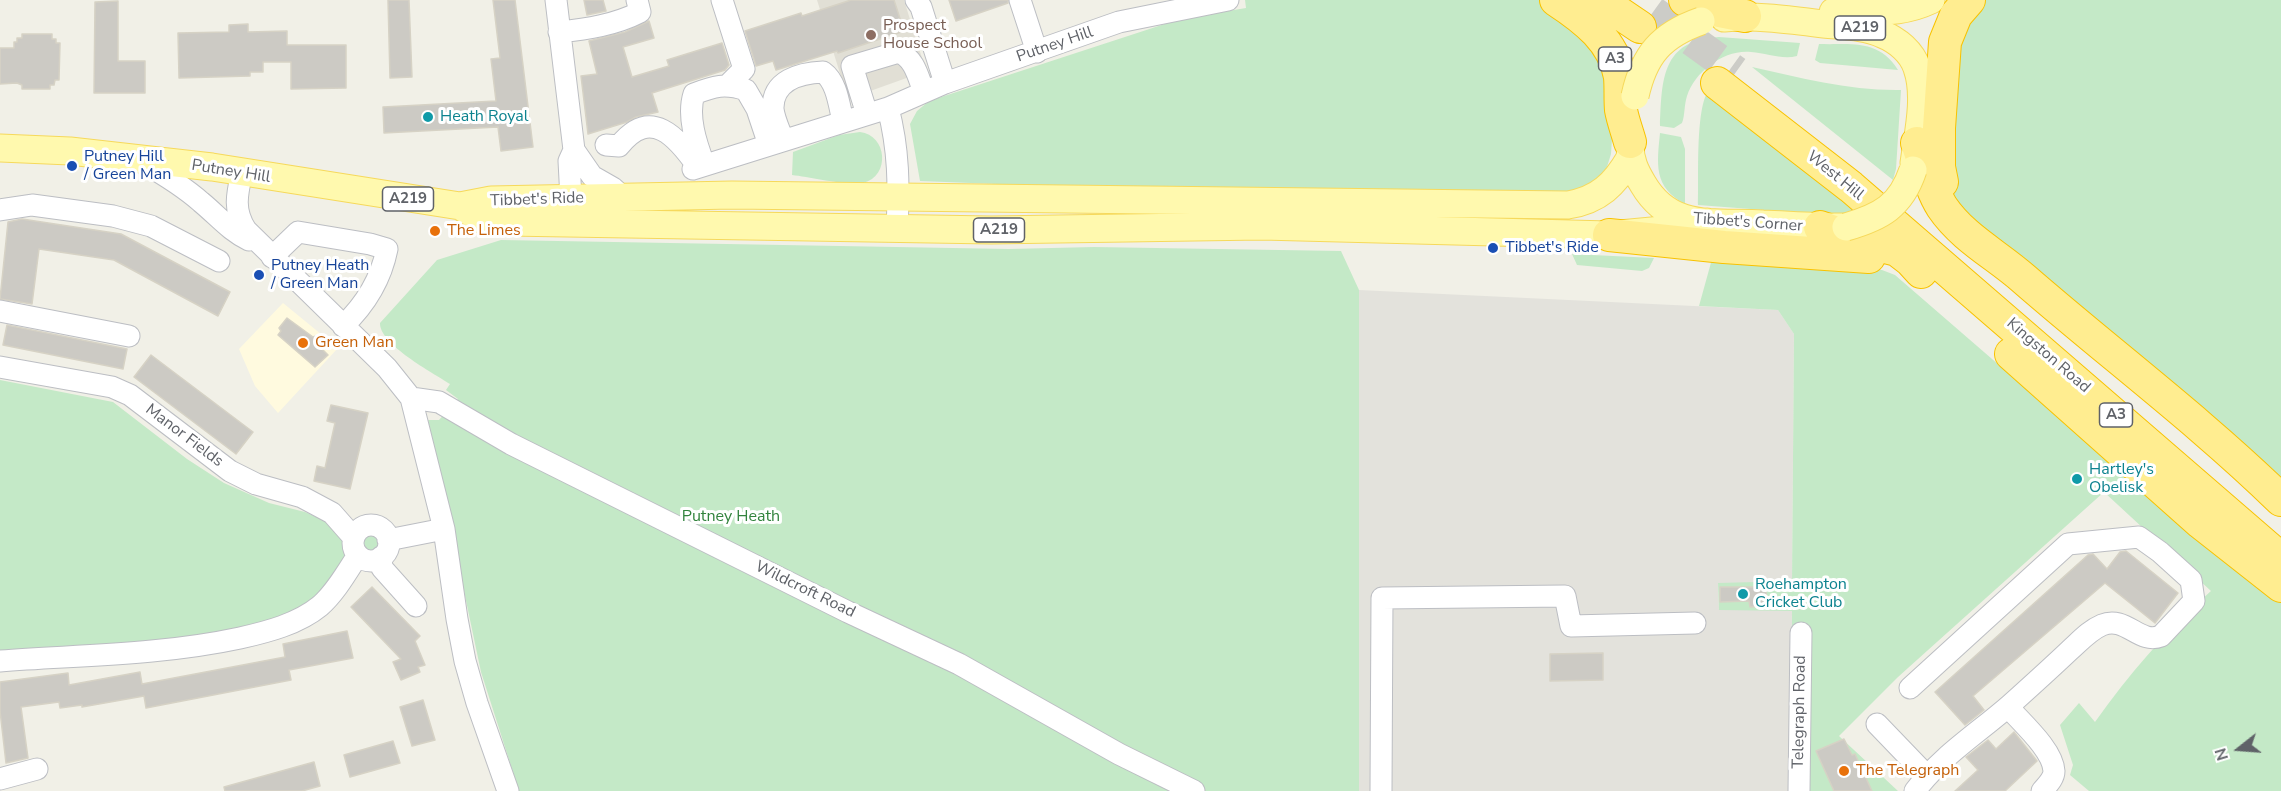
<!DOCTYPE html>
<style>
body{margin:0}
#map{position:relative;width:2281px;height:791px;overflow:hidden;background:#f1f0e7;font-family:"Nunito Sans",sans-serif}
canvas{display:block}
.north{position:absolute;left:2209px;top:719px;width:60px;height:60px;-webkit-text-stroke:4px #fff;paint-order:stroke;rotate:253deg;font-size:16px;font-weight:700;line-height:24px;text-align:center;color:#5f6268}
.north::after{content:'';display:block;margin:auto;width:21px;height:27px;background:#5f6268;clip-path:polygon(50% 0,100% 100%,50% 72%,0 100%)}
</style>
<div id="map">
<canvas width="2281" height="791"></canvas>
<div class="north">N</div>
</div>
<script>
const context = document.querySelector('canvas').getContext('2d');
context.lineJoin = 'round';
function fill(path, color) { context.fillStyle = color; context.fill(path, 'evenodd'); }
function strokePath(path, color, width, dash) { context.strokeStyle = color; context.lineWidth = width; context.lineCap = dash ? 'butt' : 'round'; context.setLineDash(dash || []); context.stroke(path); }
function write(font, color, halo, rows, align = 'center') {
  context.font = font + ' "Nunito Sans",sans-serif'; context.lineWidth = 6; context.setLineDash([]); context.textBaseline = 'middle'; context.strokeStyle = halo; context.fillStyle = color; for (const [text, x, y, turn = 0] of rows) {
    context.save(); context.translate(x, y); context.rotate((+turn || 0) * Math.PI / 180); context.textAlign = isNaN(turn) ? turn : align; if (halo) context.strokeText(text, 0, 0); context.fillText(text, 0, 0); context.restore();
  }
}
fill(new Path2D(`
 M 283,303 L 338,348 L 278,413 L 255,386 L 239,349 Z`), '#fffadf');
fill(new Path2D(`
 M 1359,290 L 1778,310 L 1794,334 L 1792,581 L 1718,584 L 1719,610 L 1792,610 L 1791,791 L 1359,791 Z`), '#e3e2dc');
fill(new Path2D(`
 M 817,0 L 904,0 L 926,71 L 848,99 Z`), '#e1dfd5');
fill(new Path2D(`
 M 1245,0 L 1544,0 L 1588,31 L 1615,94 L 1611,154 L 1606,170 L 1593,184 L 1576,192 L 1073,187 L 920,181 L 910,124 L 917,111 L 929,101 L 1180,19 L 1246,8 Z
 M 1985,0 L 2281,0 L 2281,489 L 2008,255 L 1954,200 L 1947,183 L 1949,52 Z
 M 1719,37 L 1800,43 L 1797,56 C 1782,60 1767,53 1751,52 C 1725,49 1695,71 1687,96 C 1684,105 1685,115 1682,123 L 1674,128 L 1660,126 C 1662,80 1661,40 1719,37 Z
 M 1819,44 C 1851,45 1879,39 1898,70 L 1820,63 L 1815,60 Z
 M 1752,67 C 1801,78 1851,91 1901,90 L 1896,169 L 1893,180 Z
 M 1709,90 L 1860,210 L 1849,214 L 1830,215 L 1698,205 C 1699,180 1695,107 1709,90 Z
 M 860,132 C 887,135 891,176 863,183 C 848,186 810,177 792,175 L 793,152 L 839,135 Z
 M 1660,133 L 1681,137 L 1685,149 L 1685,204 C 1653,187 1657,164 1660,133 Z
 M 501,240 L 1009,249 L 1094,247 L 1341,251 L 1359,290 L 1359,791 L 519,791 L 481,672 L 428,420 L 439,420 L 458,399 L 446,390 L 450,384 C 433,373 379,344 380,323 L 437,260 Z
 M 1572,254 L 1654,258 L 1649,268 L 1642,271 L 1577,265 Z
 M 1712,259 L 1882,270 L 1895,275 L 2096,449 L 2281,601 L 2281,791 L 2089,791 L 2070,775 L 2073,765 L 2060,725 L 2079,703 L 2095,722 C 2129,674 2167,630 2211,591 L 2104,492 L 1898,677 L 1839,736 L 1898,791 L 1791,791 L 1792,611 L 1719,610 L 1718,583 L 1792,581 L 1794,334 L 1778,310 L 1699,306 Z
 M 0,380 L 113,402 L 187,459 L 224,483 L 269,503 L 305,512 L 330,523 L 347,543 L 347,556 L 313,602 L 281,618 L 226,633 L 158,643 L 0,653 Z
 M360 543a11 11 0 1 1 22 0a11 11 0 1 1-22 0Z`), '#c4e9c7');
const building = new Path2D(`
 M 388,0 L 409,0 L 412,77 L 390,78 Z
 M 493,0 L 515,0 L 533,147 L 501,151 L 498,127 L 384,133 L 383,107 L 496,101 L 491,59 L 500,58 Z
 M 584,0 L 603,0 L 606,11 L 587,15 Z
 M 851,0 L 894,0 L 904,31 L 838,53 L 837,51 L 776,70 L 773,61 L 756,66 L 745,31 L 801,13 L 802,16 Z
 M 949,0 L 1008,0 L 1008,3 L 956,21 Z
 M 118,1 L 118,61 L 145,61 L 145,93 L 94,93 L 95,2 Z
 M 649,21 L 654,38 L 623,47 L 632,77 L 669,66 L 667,60 L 722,43 L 729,65 L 725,70 L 652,93 L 658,112 L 636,117 L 627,122 L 588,134 L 581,76 L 597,74 L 589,41 L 625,32 Z
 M 248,24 L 248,32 L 287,31 L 287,45 L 346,45 L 346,88 L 291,89 L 291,62 L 263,62 L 263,72 L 250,72 L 250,76 L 179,78 L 178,33 L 229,32 L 229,25 Z
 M 22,34 L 52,34 L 52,39 L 56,39 L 56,43 L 60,43 L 59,80 L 55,80 L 54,85 L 50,85 L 50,89 L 22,89 L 22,85 L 17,83 L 0,84 L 0,48 L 14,48 L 14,42 L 17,42 L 17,38 L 22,38 Z
 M 22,219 L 121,234 L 230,292 L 218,316 L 114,260 L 39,249 L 32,304 L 0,299 L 8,222 Z
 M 287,318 L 313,337 L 319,335 L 319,346 L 328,355 L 315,367 L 278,335 L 281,331 L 279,328 Z
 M 7,325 L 127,349 L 123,369 L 3,345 Z
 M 151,355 L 253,432 L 236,454 L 134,377 Z
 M 331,405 L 368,413 L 350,489 L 314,481 L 317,466 L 325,468 L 335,423 L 327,421 Z
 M 2126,551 L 2178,593 L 2155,623 L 2105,583 L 1973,696 L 1984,710 L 1965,725 L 1935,692 L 2088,555 L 2093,554 L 2107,569 L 2120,552 Z
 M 372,587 L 420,636 L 415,641 L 425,665 L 418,667 L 420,672 L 401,680 L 393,662 L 401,659 L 351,607 Z
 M 1720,587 L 1766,587 L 1767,606 L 1750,607 L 1749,601 L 1720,602 Z
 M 347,631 L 353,658 L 289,670 L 291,680 L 146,708 L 144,696 L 82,707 L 82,705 L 60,708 L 59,702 L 21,707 L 28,758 L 6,763 L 0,711 L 0,682 L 68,673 L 69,685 L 140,672 L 142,684 L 285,657 L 283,644 Z
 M 1603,653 L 1603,680 L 1550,681 L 1550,654 Z
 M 423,700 L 435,740 L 412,746 L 400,707 Z
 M 2014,732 L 2037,761 L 2005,791 L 1955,791 L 1978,770 L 1966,757 L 1988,740 L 1996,749 Z
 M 1844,739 L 1852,755 L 1855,754 L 1872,791 L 1834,791 L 1816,751 Z
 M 393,741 L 400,763 L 350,777 L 344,755 Z
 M 314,762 L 320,786 L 302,791 L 225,791 L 224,787 Z`);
fill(building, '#cccac4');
strokePath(building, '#d6d2c5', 1.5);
strokePath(new Path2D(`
 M 1653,12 L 1736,72`), '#ccccc7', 32, [32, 16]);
const minor = new Path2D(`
 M 556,0 L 574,150 L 592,176 L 613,188 L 623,197
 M 722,0 L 744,69 L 729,84
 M 916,0 L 921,7 L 945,83
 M 1020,0 L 1037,52
 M 559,32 C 587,29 615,25 640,12 L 637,0
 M 888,108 C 899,150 899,186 897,229
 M 867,114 L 852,66 L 899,52 C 915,59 918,77 924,92
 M 783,140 C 780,131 774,119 773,109 C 772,80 800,73 823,72 C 837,82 839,105 843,121
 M 606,145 L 619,146 C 651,106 677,137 698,167
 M 142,162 C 163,174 183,186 201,202 C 218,216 230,231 249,240
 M 704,164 C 696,143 687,116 694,94 C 714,86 725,83 746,90 L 757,109 L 769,145
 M 693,169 L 888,108 L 945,83 L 1119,22 L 1228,0
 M 242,172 C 237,194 233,210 246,230 L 387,368 L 411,398 L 444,529 L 457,619 L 465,661 L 477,703 L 508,791
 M 571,199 L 569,161 L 574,150
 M 0,210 L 32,205 L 113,216 L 151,226 L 219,261
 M 272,257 L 298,232 L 370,244 L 387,249 C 381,279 365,305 343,326
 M 0,311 L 129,336
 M 0,367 L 112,387 L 130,395 L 230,471 L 256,484 L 302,497 L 332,513 L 354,538
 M 411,398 L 439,402 L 511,444 L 848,612 L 959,664 L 1119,754 L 1194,791
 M353 543a18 18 0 1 1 36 0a18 18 0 1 1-36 0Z
 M 388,540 L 444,529
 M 381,557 L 382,568 L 416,606
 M 0,661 C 80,655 161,655 240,638 C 267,632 298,624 320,606 C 335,593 347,572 358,555
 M 1910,688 L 2068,544 L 2139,537 L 2160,552 L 2191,580 L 2194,601 L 2161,636 C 2139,645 2126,615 2102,625 C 2090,630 2080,641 2070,650 C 2050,669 2030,687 2010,705 C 1978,733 1940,757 1915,791
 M 2008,707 C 2022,723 2053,750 2054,771 C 2054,779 2047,785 2042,791
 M 1877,724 L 1927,776
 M 0,779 L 37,769
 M 1381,791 L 1382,598 L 1565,596 L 1571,626 L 1695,623
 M 1799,791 L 1801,633`);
const major = new Path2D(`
 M 1833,12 C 1870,8 1895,17 1931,0
 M 1724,18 C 1757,15 1791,20 1824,24 C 1843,26 1865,26 1882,34 C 1897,40 1912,52 1917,68 C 1927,96 1918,134 1914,163
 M 1630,145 C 1630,160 1635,171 1643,184 C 1671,232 1715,221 1763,224 C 1789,225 1815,227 1842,227
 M 0,148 L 70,151 L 212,167 L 460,206 L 491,200 L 732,195 L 1568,205 C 1599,200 1615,184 1630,158
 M 460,206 L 485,221 L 507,222 L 991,230 L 1262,226 L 1609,235 L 1684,228 L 1707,222`);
const highway = new Path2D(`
 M 1556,0 C 1585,19 1614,41 1620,77 C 1621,88 1620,99 1621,110 C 1623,121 1627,131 1630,142
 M 1600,0 L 1640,27
 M 1685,0 L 1704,8 L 1745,16
 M 1717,83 L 1851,187 L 2281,559
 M 1917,143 C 1925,164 1930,188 1942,207 C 1963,238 1997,255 2024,279 C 2109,353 2200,421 2281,500
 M 1942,182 L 1939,167 L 1939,128 L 1945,42 L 1956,15 L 1969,0
 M 1820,227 L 1854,239 L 1897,250 L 1910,260 L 1921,272
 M 1609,235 L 1724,247 L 1869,257
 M 2011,354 L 2201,523 L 2281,586`);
strokePath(minor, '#bcbec3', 23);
strokePath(major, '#f6d95c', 29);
strokePath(highway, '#f8c200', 34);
strokePath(minor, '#fff', 21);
strokePath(major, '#fff9ae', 27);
strokePath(highway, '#ffed90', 32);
const majorBridge = new Path2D(`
 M 1635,96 C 1644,55 1661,35 1701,21
 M 1846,227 C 1881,217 1901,206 1913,170`);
strokePath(majorBridge, '#f6d95c', 29, []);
strokePath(majorBridge, '#fff9ae', 27);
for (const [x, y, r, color] of [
 [871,35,6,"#8d6e63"],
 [428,117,6,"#0f9aa8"],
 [72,166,6,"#1a4fb4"],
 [435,231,6,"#e8710a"],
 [1493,248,6,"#1a4fb4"],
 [259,275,6,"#1a4fb4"],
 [303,343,6,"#e8710a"],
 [2077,479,6,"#0f9aa8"],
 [1743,594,6,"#0f9aa8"],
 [1844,771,6,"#e8710a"]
]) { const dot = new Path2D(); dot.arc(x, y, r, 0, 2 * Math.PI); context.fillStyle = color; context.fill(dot); strokePath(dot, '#fff', 2); }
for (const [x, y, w] of [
 [1860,28,51],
 [1615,59,33],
 [408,199,51],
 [999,230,51],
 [2116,415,33]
]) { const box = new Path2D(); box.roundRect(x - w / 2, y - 12, w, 24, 4.5); context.fillStyle = '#fff'; context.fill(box); strokePath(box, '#5f6268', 1.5); }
write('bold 15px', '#5f6268', null, [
 ["A219",1860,28],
 ["A3",1615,59],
 ["A219",408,199],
 ["A219",999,230],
 ["A3",2116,415]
]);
write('16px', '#785e54', '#fff', [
 ["Prospect",883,26],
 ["House School",883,44]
], 'left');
write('16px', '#5f6268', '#fff', [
 ["Putney Hill",1055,45,-19],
 ["Putney Hill",231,172,9],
 ["West Hill",1835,176,39],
 ["Tibbet's Ride",537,200,-2],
 ["Tibbet's Corner",1748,223,4],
 ["Kingston Road",2048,356,41],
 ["Manor Fields",184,436,37],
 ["Wildcroft Road",805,590,26],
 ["Telegraph Road",1800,712,-89]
]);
write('16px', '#0d838f', '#fff', [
 ["Heath Royal",440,117],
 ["Hartley's",2089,470],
 ["Obelisk",2089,488],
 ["Roehampton",1755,585],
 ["Cricket Club",1755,603]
], 'left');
write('16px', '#164399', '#fff', [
 ["Putney Hill",84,157],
 ["/ Green Man",84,175],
 ["Tibbet's Ride",1505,248],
 ["Putney Heath",271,266],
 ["/ Green Man",271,284]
], 'left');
write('16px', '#c56008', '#fff', [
 ["The Limes",447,231],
 ["Green Man",315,343],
 ["The Telegraph",1856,771]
], 'left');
write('16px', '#32833d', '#fff', [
 ["Putney Heath",731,517]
]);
</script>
